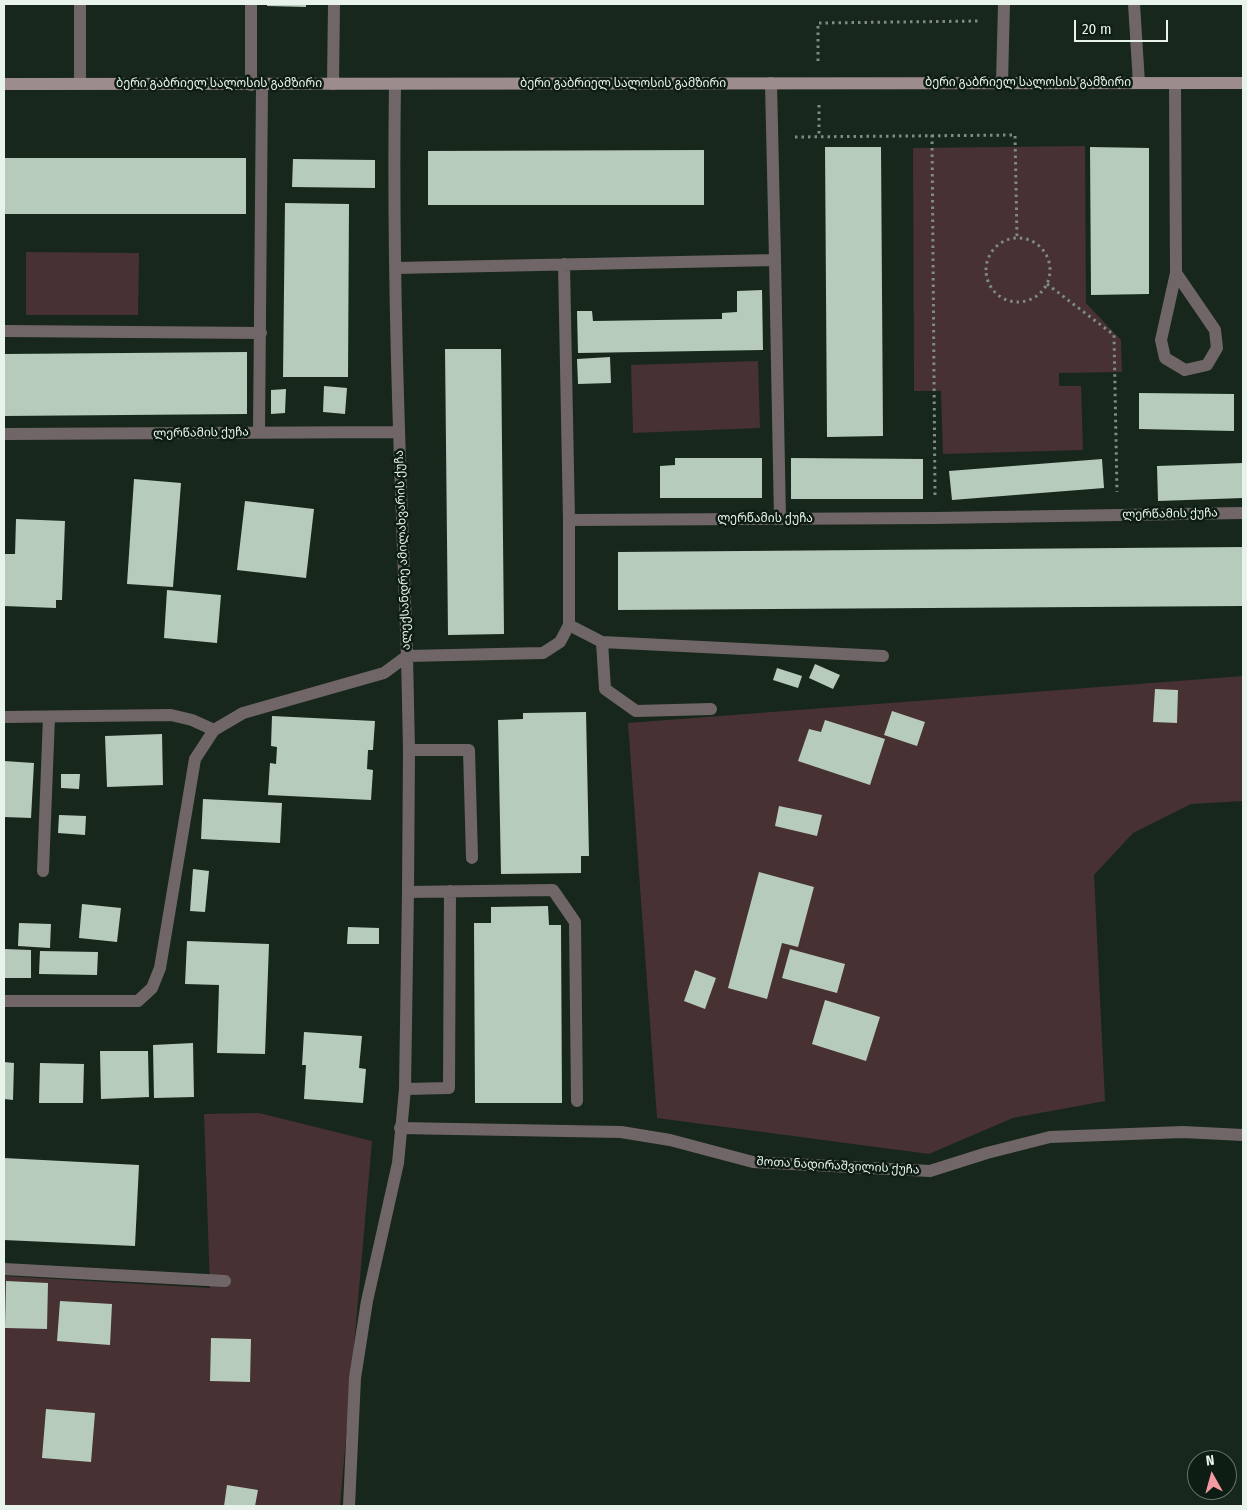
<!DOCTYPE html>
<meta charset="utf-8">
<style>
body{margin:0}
#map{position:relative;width:1247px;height:1510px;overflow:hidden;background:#17271c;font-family:"Fira Sans Condensed",sans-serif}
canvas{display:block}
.frame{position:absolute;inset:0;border:5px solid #e8f3eb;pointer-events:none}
.north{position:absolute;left:1187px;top:1450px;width:50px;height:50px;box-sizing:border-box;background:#0d1d13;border:1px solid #657369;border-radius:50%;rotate:353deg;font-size:14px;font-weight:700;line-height:20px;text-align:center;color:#e8f3eb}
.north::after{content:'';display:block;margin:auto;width:18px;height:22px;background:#f49aa2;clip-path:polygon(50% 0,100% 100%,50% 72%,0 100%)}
.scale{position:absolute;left:1074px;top:20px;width:94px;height:22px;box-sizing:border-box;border:2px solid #e8f3eb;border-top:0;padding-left:6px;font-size:15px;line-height:18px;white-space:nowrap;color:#e8f3eb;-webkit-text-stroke:4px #0d1d13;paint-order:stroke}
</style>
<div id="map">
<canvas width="1247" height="1510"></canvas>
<div class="frame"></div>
<div class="north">N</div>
<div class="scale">20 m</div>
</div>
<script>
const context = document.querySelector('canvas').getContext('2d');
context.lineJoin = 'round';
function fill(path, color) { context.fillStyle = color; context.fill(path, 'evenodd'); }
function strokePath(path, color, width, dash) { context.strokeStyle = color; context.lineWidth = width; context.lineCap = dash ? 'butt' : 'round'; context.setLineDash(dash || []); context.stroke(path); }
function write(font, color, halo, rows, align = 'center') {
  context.font = font + ' "Fira Sans Condensed","Noto Sans Georgian",sans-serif'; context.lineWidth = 5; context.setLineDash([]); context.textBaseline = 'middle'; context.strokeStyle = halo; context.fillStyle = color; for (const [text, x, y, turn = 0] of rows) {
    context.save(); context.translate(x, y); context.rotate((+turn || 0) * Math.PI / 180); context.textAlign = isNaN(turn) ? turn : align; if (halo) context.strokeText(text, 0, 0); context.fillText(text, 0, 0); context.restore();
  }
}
fill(new Path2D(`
 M 1085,146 L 1086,303 L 1121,340 L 1122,372 L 1059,373 L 1059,386 L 1081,386 L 1083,450 L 943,454 L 941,391 L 914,391 L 913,148 Z
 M 26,252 L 139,253 L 138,315 L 26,315 Z
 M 758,361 L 760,428 L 633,433 L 631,365 Z
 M 1243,676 L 1243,801 L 1191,804 L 1133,833 L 1094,875 L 1105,1101 L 1013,1118 L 929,1154 L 657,1118 L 628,723 Z
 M 259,1113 L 372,1141 L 340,1506 L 4,1506 L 4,1276 L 210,1288 L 204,1114 Z`), '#473133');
fill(new Path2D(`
 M 267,4 L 306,4 L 306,7 L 267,6 Z
 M 825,147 L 881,147 L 883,436 L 827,437 Z
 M 1090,147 L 1149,148 L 1149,294 L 1091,295 Z
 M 704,150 L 704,205 L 428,205 L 428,151 Z
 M 4,158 L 246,158 L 246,214 L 4,214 Z
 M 293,159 L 375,160 L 375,188 L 292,187 Z
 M 285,203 L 349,204 L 348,377 L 283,377 Z
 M 762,290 L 763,350 L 578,353 L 577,311 L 592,311 L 593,321 L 722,319 L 722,313 L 737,312 L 737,291 Z
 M 445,349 L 501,349 L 504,634 L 448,635 Z
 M 247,352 L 247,414 L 4,416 L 4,354 Z
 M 610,357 L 611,383 L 578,384 L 577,359 Z
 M 324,386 L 347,388 L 345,414 L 323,412 Z
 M 286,389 L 285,413 L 271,414 L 271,390 Z
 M 1139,393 L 1234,394 L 1234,431 L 1139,429 Z
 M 675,458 L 762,458 L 762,498 L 660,498 L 660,466 L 675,465 Z
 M 791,458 L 923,459 L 923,499 L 791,499 Z
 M 1102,459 L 1104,488 L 952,500 L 949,471 Z
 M 1243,463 L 1243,498 L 1158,501 L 1157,466 Z
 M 134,479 L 181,483 L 173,587 L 127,584 Z
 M 245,501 L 314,509 L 306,578 L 237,570 Z
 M 16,519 L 65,521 L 62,600 L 56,600 L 56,608 L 4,606 L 4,554 L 15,554 Z
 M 1243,547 L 1243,606 L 618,610 L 618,552 Z
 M 167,590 L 221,595 L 217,643 L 164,638 Z
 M 815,664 L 840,675 L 833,689 L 809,678 Z
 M 777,668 L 802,676 L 798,688 L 773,680 Z
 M 1155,689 L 1178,690 L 1177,723 L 1153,722 Z
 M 892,711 L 925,722 L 917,746 L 884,735 Z
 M 586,712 L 589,856 L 581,856 L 581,873 L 501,874 L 498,720 L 523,719 L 523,713 Z
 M 272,716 L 375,721 L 373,750 L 368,750 L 367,769 L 373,770 L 371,800 L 268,795 L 270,763 L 276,764 L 277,747 L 271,746 Z
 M 825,720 L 885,739 L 870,785 L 798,761 L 809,729 L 821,732 Z
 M 162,734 L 163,785 L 107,787 L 105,736 Z
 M 4,761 L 34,763 L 31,818 L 4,817 Z
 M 61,774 L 80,774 L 79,789 L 61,788 Z
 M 203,799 L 282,803 L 280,843 L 201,839 Z
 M 779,806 L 822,815 L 817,836 L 775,826 Z
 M 59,815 L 86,816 L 85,835 L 58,833 Z
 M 193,869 L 209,871 L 205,912 L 190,911 Z
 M 759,872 L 814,887 L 798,947 L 782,943 L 767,999 L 728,988 Z
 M 82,904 L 121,908 L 117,942 L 79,938 Z
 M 548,906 L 549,925 L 561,925 L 562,1103 L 475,1103 L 474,923 L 491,923 L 491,907 Z
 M 19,923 L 51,924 L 50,948 L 18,946 Z
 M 348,927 L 379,928 L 379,944 L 347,944 Z
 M 187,941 L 269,944 L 265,1054 L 217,1053 L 219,985 L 185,984 Z
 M 4,949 L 31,950 L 31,978 L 4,978 Z
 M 790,949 L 845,964 L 837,993 L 782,978 Z
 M 40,951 L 98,952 L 97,975 L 39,974 Z
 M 695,970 L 716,978 L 705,1009 L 684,1001 Z
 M 825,1000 L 880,1017 L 866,1061 L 812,1044 Z
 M 304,1032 L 362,1036 L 359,1068 L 366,1069 L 363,1103 L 304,1099 L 306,1065 L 302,1065 Z
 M 193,1043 L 194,1097 L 154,1098 L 153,1045 Z
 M 100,1051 L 148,1051 L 149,1097 L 101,1099 Z
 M 4,1062 L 14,1063 L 13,1100 L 4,1099 Z
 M 40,1063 L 84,1064 L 83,1103 L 39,1103 Z
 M 4,1158 L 139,1165 L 135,1246 L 4,1240 Z
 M 6,1281 L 48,1283 L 47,1329 L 5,1328 Z
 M 60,1301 L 112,1304 L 110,1345 L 57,1341 Z
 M 211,1338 L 251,1339 L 250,1382 L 210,1381 Z
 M 46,1409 L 95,1413 L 91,1462 L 42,1458 Z
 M 227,1485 L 258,1490 L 255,1506 L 224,1506 Z`), '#b6cbbc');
strokePath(new Path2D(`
 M 818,61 L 818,23 L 981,21
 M 819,105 L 819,136
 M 932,135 L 935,495
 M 795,137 L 1015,135 L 1017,237
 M986 270a32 32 0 1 1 64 0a32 32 0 1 1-64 0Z
 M 1047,284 L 1114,335 L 1117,492`), '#7e8c82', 3, [2.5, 4]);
strokePath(new Path2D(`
 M 80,4 L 80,84
 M 771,83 L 775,260
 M 1002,83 L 1004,4
 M 1175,83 L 1176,273 L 1161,340 L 1165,358 L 1185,370 L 1207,365 L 1217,348 L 1215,330 L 1176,273
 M 333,84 L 334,4
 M 251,85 L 251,4
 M 564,264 L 569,520
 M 396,268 L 775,260 L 780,519
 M 4,331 L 261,333
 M 259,432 L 262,85
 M 569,625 L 602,642 L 883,656
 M 602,642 L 605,689 L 636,711 L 711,709
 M 409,750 L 469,750 L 472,858
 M 43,871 L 49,717
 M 408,892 L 553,890 L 575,922 L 577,1101
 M 405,1089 L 449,1088 L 450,891
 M 400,1128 L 621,1132 L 670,1140 L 753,1162 L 930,1171 L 987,1153 L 1050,1137 L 1183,1132 L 1243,1135`), '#716667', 12);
strokePath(new Path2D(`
 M 4,434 L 399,432
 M 4,717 L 171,715 L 192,720 L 214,730
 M 4,1001 L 138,1001 L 152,988 L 160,968 L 195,759 L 214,730 L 243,713 L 384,673 L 407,656 C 400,465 392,275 395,84
 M 4,1269 L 225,1281
 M 349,1506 L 355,1378 L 367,1301 L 398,1163 L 405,1089 L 408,892 L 409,750 L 407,656 L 543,653 L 560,642 L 569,625 L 569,520 L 935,518 L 1243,513`), '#716667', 12);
strokePath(new Path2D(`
 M 1134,4 L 1139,83`), '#716667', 12);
strokePath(new Path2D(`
 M 4,84 L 1243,83`), '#9d8c8d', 12);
write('12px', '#e8f3eb', '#0d1d13', [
 ["ბერი გაბრიელ სალოსის გამზირი",1028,83],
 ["ბერი გაბრიელ სალოსის გამზირი",219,84],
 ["ბერი გაბრიელ სალოსის გამზირი",623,84],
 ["ლერწამის ქუჩა",201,433,-1],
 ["ლერწამის ქუჩა",1170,514,-1],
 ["ლერწამის ქუჩა",765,519],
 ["ალექსანდრე ამილახვარის ქუჩა",403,550,-92],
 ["შოთა ნადირაშვილის ქუჩა",838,1166,3]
]);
</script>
